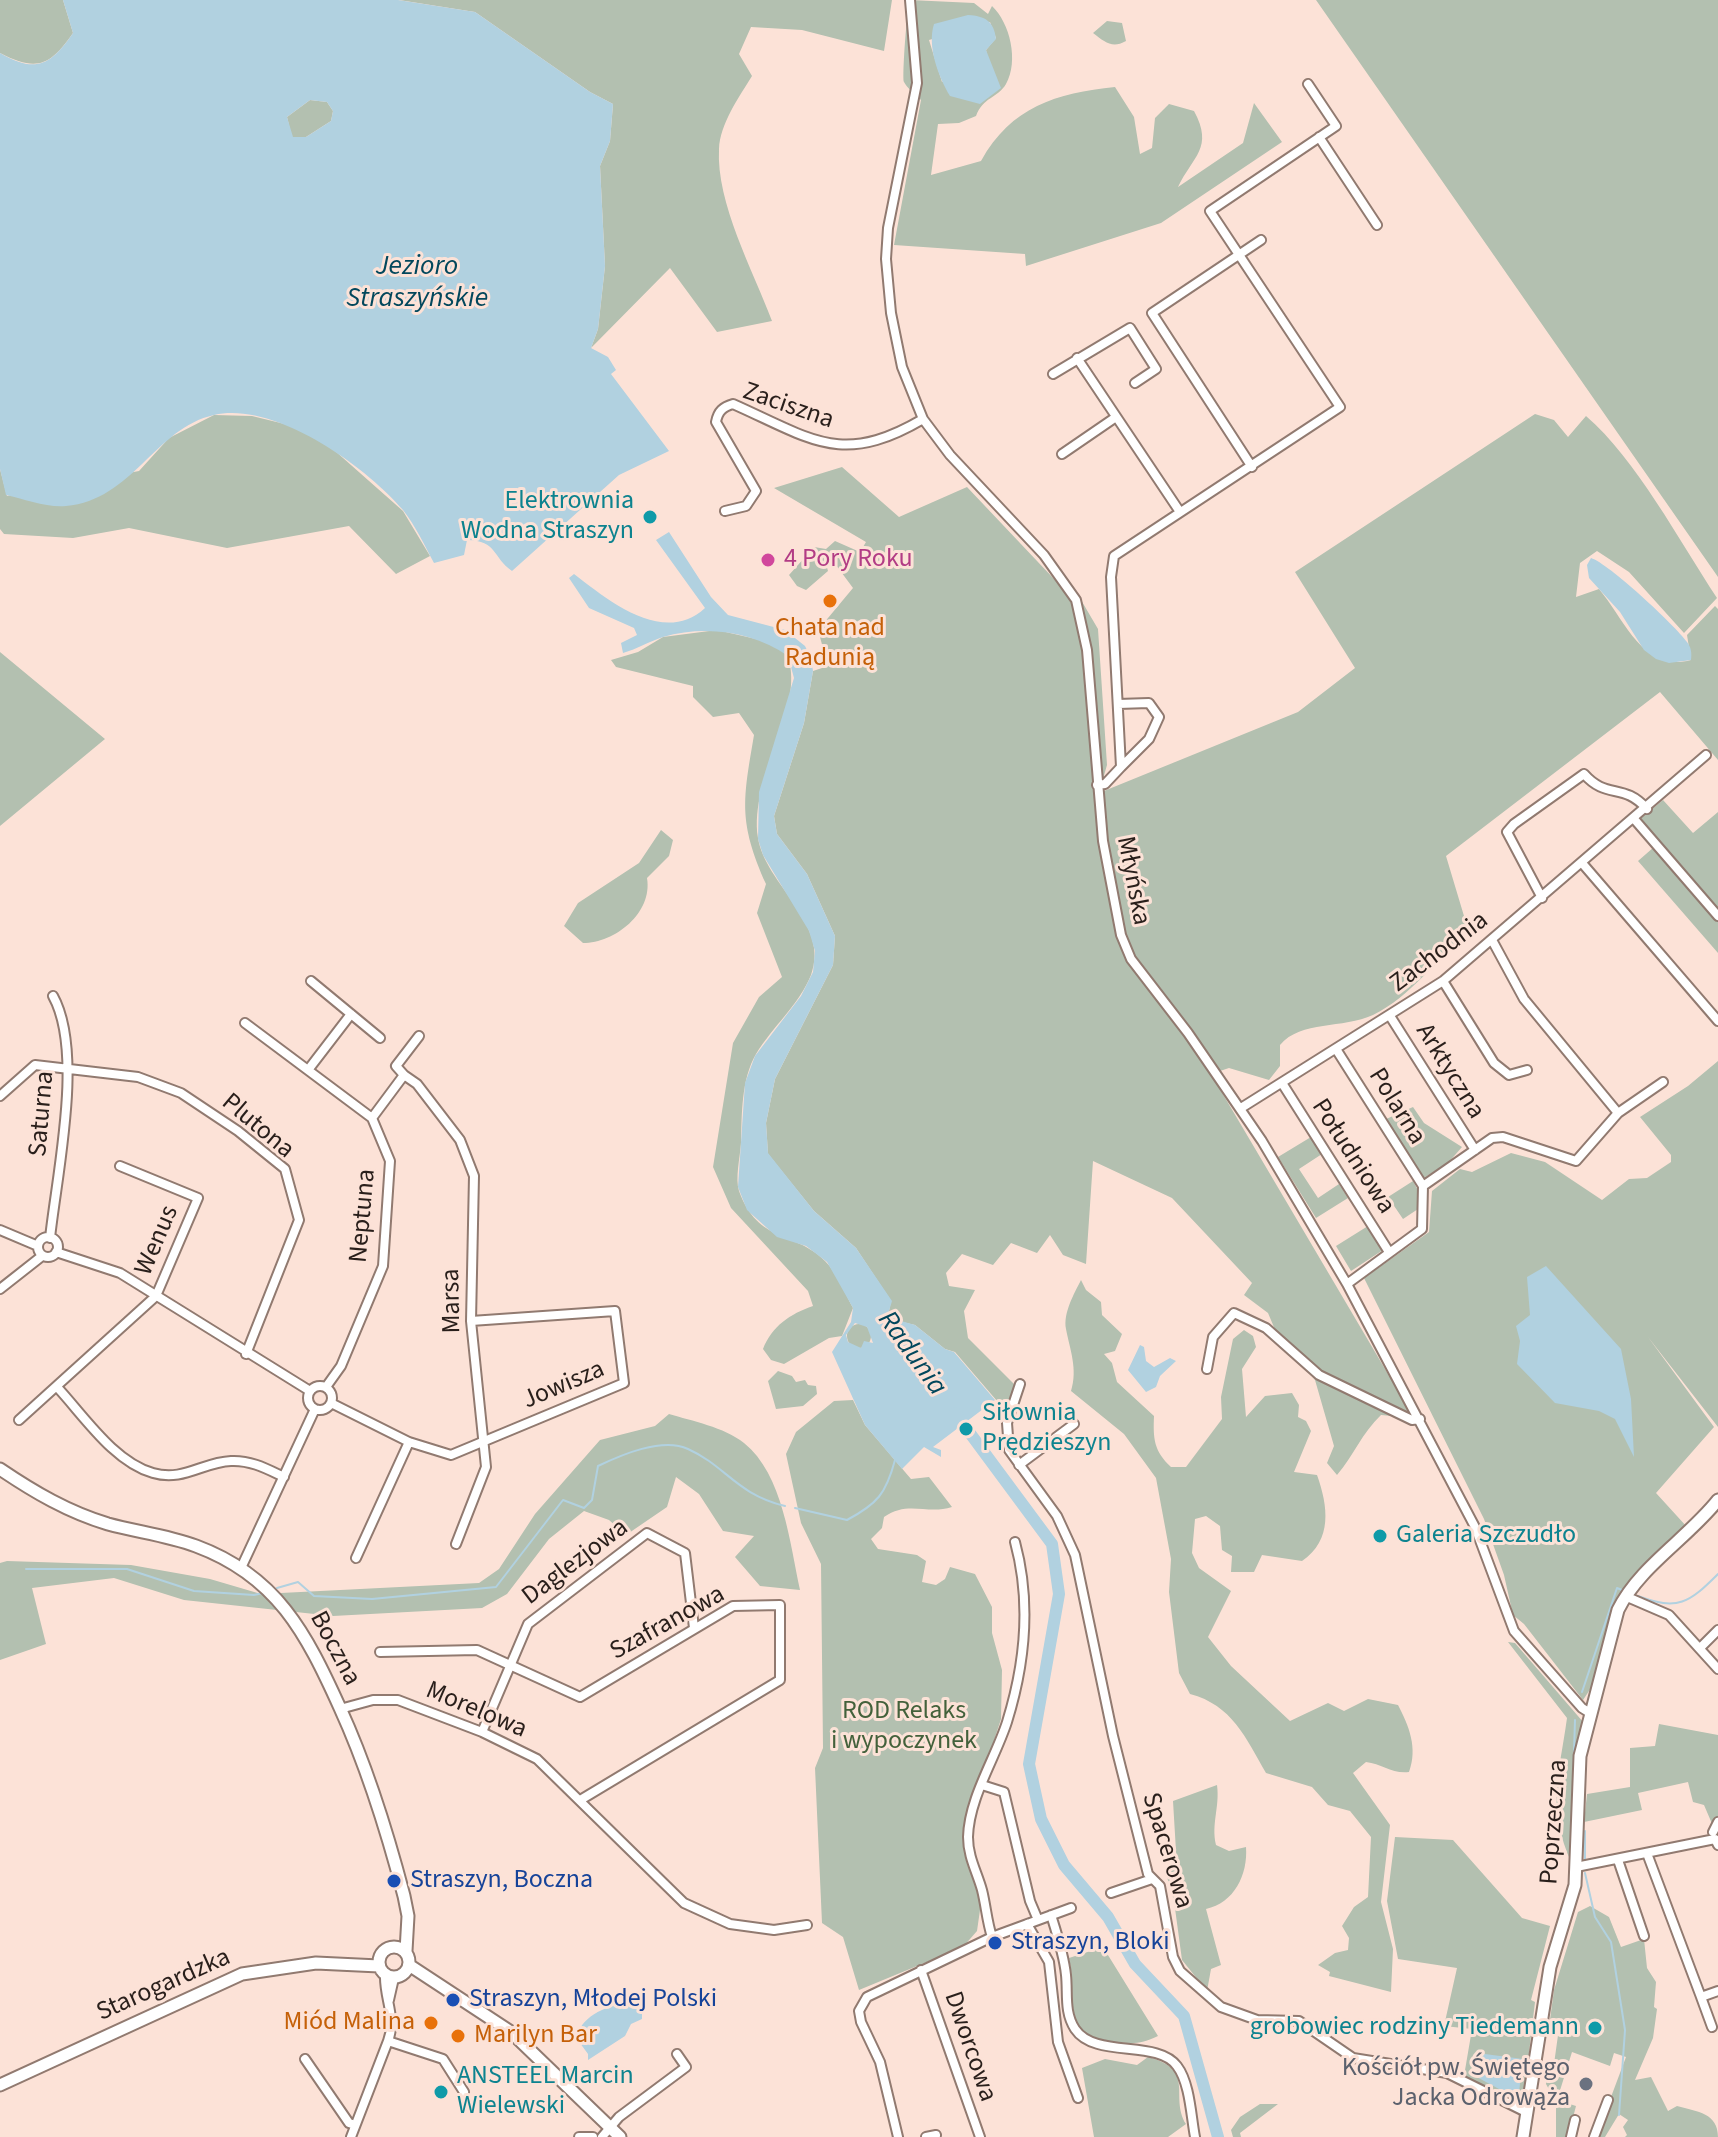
<!DOCTYPE html>
<meta charset="utf-8">
<style>
body{margin:0}
canvas{display:block;background:#fce2d7}
</style>
<canvas width="1718" height="2137"></canvas>
<script>
const context = document.querySelector('canvas').getContext('2d');
context.lineJoin = 'round';
function fill(path, color) { context.fillStyle = color; context.fill(path, 'evenodd'); }
function strokePath(path, color, width, dash) { context.strokeStyle = color; context.lineWidth = width; context.lineCap = dash ? 'butt' : 'round'; context.setLineDash(dash || []); context.stroke(path); }
function write(font, color, halo, rows, align = 'center') {
  context.font = font + ' "Source Sans 3",sans-serif'; context.lineWidth = 6; context.setLineDash([]); context.textBaseline = 'middle'; context.strokeStyle = halo; context.fillStyle = color; for (const [text, x, y, turn = 0] of rows) {
    context.save(); context.translate(x, y); context.rotate((+turn || 0) * Math.PI / 180); context.textAlign = isNaN(turn) ? turn : align; if (halo) context.strokeText(text, 0, 0); context.fillText(text, 0, 0); context.restore();
  }
}
fill(new Path2D(`
 M 0,0 L 63,0 L 73,33 C 50,66 37,72 0,53 Z
 M 399,0 L 892,0 L 884,51 L 802,30 L 751,27 L 739,54 L 752,76 C 739,97 720,124 719,149 C 716,203 753,270 772,321 L 717,332 L 670,268 L 591,348 L 598,329 L 605,266 L 600,166 L 610,141 L 613,104 L 590,92 L 475,12 Z
 M 910,0 L 974,3 L 988,14 L 992,6 C 1010,23 1019,61 1006,84 C 998,98 983,97 976,116 L 959,123 L 938,124 L 931,175 L 981,161 C 1011,107 1056,93 1115,87 L 1134,117 L 1140,154 L 1152,148 L 1155,118 L 1169,104 L 1194,111 C 1214,148 1193,156 1178,187 L 1243,143 L 1254,103 L 1282,142 L 1161,223 L 1026,266 L 1025,254 L 894,245 L 921,100 C 916,95 907,88 904,82 C 902,77 907,7 910,0 ZM 990,22 L 996,38 L 986,50 L 988,61 L 942,82 L 929,40 Z
 M 1316,0 L 1718,0 L 1718,577 Z
 M 1107,21 L 1122,23 L 1126,41 C 1112,49 1105,42 1093,33 Z
 M 310,100 L 327,102 L 333,111 L 331,121 L 306,137 L 292,138 L 287,117 Z
 M 1535,414 L 1554,420 L 1568,437 L 1586,416 C 1636,459 1680,542 1717,598 L 1684,633 L 1629,572 L 1597,551 L 1580,563 L 1576,597 L 1599,589 C 1625,620 1643,673 1691,660 L 1687,635 L 1715,606 L 1718,609 L 1718,760 L 1660,692 L 1446,856 L 1470,936 C 1434,959 1412,996 1373,1015 C 1343,1029 1301,1020 1280,1045 L 1280,1066 L 1269,1080 L 1229,1068 L 1211,1074 L 1414,1418 L 1381,1415 C 1362,1433 1354,1455 1337,1475 L 1327,1463 L 1334,1446 L 1315,1380 L 1276,1332 L 1268,1313 L 1244,1295 L 1252,1283 L 1172,1198 L 1093,1161 L 1086,1264 L 1063,1255 L 1050,1235 L 1037,1253 L 1011,1243 L 993,1265 L 962,1254 L 946,1273 L 949,1286 L 975,1290 L 964,1311 L 968,1338 L 1014,1384 L 1012,1402 L 1003,1408 L 955,1352 L 945,1349 L 915,1325 L 894,1320 L 889,1311 L 891,1301 L 856,1248 L 814,1211 L 768,1154 L 766,1123 L 775,1079 L 833,965 L 835,936 L 807,874 L 777,834 L 774,816 L 804,723 L 813,671 L 828,666 L 818,630 L 853,588 L 833,561 L 826,564 L 828,571 L 806,590 L 797,586 L 789,575 L 814,547 L 826,549 L 835,541 L 860,552 L 866,542 L 774,488 L 842,467 L 899,517 L 967,487 L 1055,580 L 1074,588 L 1098,629 L 1107,765 L 1099,793 L 1298,712 L 1355,668 L 1295,572 Z
 M 214,415 L 252,416 L 297,427 L 334,450 L 403,511 L 430,556 L 396,574 L 349,526 L 227,548 L 129,528 L 73,538 L 4,534 L 0,529 L 0,469 L 7,496 L 139,471 L 169,438 Z
 M 717,630 L 769,642 L 788,655 C 805,715 749,775 758,838 C 765,884 831,924 811,975 C 799,1005 773,1026 756,1054 C 741,1080 742,1114 741,1143 C 740,1158 735,1178 739,1191 C 758,1244 796,1231 825,1261 C 837,1273 845,1293 853,1308 L 842,1336 L 829,1338 L 784,1364 L 771,1360 L 763,1349 C 772,1326 790,1314 813,1306 L 808,1291 L 731,1208 L 713,1167 L 733,1043 L 759,997 L 782,977 L 757,913 L 766,884 C 738,821 743,800 754,735 L 739,713 L 713,717 L 693,697 L 693,686 L 616,667 L 611,660 L 638,652 L 663,637 Z
 M 0,652 L 105,739 L 0,826 Z
 M 1663,800 L 1693,833 L 1718,812 L 1718,953 L 1638,861 L 1654,847 L 1635,823 Z
 M 661,830 L 673,840 L 669,856 L 647,878 C 653,913 615,943 583,943 L 564,926 L 578,903 L 639,863 Z
 M 1718,1061 L 1718,1427 L 1648,1337 L 1714,1427 L 1656,1493 L 1687,1527 L 1617,1600 L 1595,1682 L 1583,1700 L 1524,1624 L 1513,1615 L 1504,1575 L 1484,1519 L 1364,1278 L 1429,1232 L 1432,1191 L 1460,1169 L 1472,1172 L 1511,1153 L 1545,1162 L 1602,1200 L 1629,1179 L 1647,1178 L 1671,1162 L 1671,1155 L 1640,1117 L 1688,1086 Z
 M 1413,1107 L 1424,1123 L 1462,1147 L 1448,1163 L 1422,1179 L 1384,1120 Z
 M 1311,1137 L 1322,1154 L 1299,1169 L 1318,1198 L 1339,1184 L 1348,1198 L 1316,1218 L 1278,1157 Z
 M 1413,1181 L 1421,1196 L 1421,1207 L 1403,1219 L 1388,1197 Z
 M 1368,1226 L 1383,1250 L 1351,1271 L 1336,1246 Z
 M 1081,1280 L 1086,1290 L 1101,1302 L 1102,1315 L 1122,1334 L 1115,1351 L 1104,1354 L 1112,1363 L 1117,1382 L 1154,1416 C 1153,1439 1154,1451 1171,1467 L 1186,1467 L 1222,1419 L 1221,1397 L 1233,1339 L 1244,1330 L 1253,1336 L 1256,1347 L 1242,1369 L 1246,1417 L 1265,1396 L 1292,1393 L 1299,1405 L 1298,1417 L 1306,1421 L 1311,1431 L 1294,1472 L 1317,1475 C 1328,1506 1333,1540 1302,1561 L 1262,1555 L 1254,1572 L 1231,1572 L 1232,1556 L 1222,1550 L 1220,1526 L 1206,1516 L 1195,1519 L 1192,1553 L 1199,1568 L 1231,1591 L 1208,1637 L 1231,1666 L 1290,1721 L 1328,1703 L 1344,1711 L 1368,1699 L 1398,1705 C 1409,1726 1418,1748 1409,1772 C 1392,1774 1382,1764 1366,1762 L 1353,1773 L 1390,1825 L 1381,1902 L 1393,1949 L 1391,1992 L 1329,1976 L 1330,1972 L 1318,1965 L 1335,1953 L 1348,1950 L 1349,1938 L 1342,1926 L 1354,1907 L 1368,1897 L 1371,1837 L 1350,1811 L 1328,1805 L 1312,1787 L 1266,1773 C 1246,1738 1232,1705 1190,1694 L 1179,1673 L 1169,1592 L 1171,1559 L 1156,1478 L 1124,1434 L 1071,1391 C 1078,1369 1070,1350 1066,1329 C 1063,1313 1074,1294 1081,1280 Z
 M847 1336a12 12 0 1 1 24 0a12 12 0 1 1-24 0Z
 M 778,1371 L 792,1376 L 796,1382 L 805,1380 L 808,1385 L 816,1386 L 817,1394 L 803,1406 L 776,1409 L 768,1381 Z
 M 853,1400 L 865,1425 L 911,1479 L 929,1477 L 952,1507 C 927,1515 908,1500 884,1517 L 882,1528 L 871,1539 L 878,1549 L 917,1555 L 926,1561 L 922,1582 L 936,1585 L 945,1579 L 950,1567 L 975,1574 L 992,1607 L 992,1633 L 1002,1670 L 1001,1719 L 964,1833 L 967,1860 L 981,1903 L 977,1931 L 963,1947 L 859,1990 L 843,1937 L 822,1923 L 815,1768 L 823,1748 L 821,1564 L 801,1523 L 786,1454 L 796,1432 L 834,1401 Z
 M 669,1414 C 692,1421 724,1427 744,1443 C 783,1474 790,1544 800,1590 L 760,1586 L 735,1557 L 754,1536 L 723,1531 L 699,1494 L 676,1477 L 667,1507 L 626,1535 L 609,1520 L 584,1511 L 549,1539 L 507,1594 L 482,1608 L 333,1616 L 184,1600 L 114,1578 L 32,1588 L 46,1644 L 0,1660 L 0,1563 L 7,1561 L 131,1565 L 210,1579 L 261,1594 L 479,1583 L 499,1569 L 535,1514 L 600,1440 L 655,1426 Z
 M 1508,1642 L 1515,1643 L 1584,1723 L 1572,1864 C 1546,1806 1559,1777 1567,1718 Z
 M 1659,1724 L 1718,1735 L 1718,1816 L 1713,1826 L 1704,1805 L 1693,1802 L 1688,1782 L 1638,1793 L 1642,1810 L 1584,1822 L 1587,1794 L 1630,1787 L 1630,1748 L 1655,1746 Z
 M 1217,1785 C 1220,1807 1211,1824 1216,1845 L 1229,1851 L 1246,1847 C 1248,1875 1234,1903 1206,1909 L 1221,1965 L 1211,1969 L 1207,1991 L 1182,1960 L 1174,1901 L 1165,1870 L 1177,1868 L 1173,1801 Z
 M 1395,1837 L 1453,1840 L 1522,1918 L 1550,1926 L 1531,2000 L 1535,2002 L 1524,2095 L 1519,2100 L 1508,2100 L 1464,2076 L 1472,2029 L 1444,2026 L 1457,1968 L 1398,1959 L 1387,1901 Z
 M 1590,1906 L 1609,1917 L 1621,1947 L 1644,1939 L 1647,1968 L 1656,1982 L 1654,2007 L 1657,2009 L 1653,2038 L 1635,2080 L 1651,2077 L 1668,2111 L 1677,2106 C 1698,2112 1718,2113 1718,2137 L 1625,2137 L 1627,2135 L 1623,2127 L 1628,2120 L 1619,2114 L 1605,2137 L 1596,2137 L 1626,2057 L 1614,2053 L 1610,2066 L 1572,2052 L 1557,2100 L 1576,2106 L 1568,2137 L 1556,2137 L 1556,2102 L 1546,2084 L 1548,2064 L 1554,2064 L 1559,2028 L 1549,2027 L 1554,1990 L 1578,1912 Z
 M 1103,1947 L 1158,2036 C 1142,2044 1133,2044 1115,2042 C 1058,2037 1078,1997 1069,1958 Z
 M 1148,2057 C 1197,2070 1169,2096 1186,2124 L 1168,2137 L 1094,2137 L 1082,2068 L 1105,2059 L 1137,2065 Z
 M 1260,2104 L 1278,2104 L 1240,2133 L 1241,2137 L 1233,2137 L 1231,2130 L 1240,2117 Z`), '#b3c0b0');
fill(new Path2D(`
 M 63,0 L 398,0 L 475,12 L 590,92 L 613,104 L 610,141 L 600,166 L 605,266 L 598,329 L 591,348 L 608,357 L 616,370 L 611,374 L 669,451 L 619,475 L 512,571 C 492,557 498,541 467,540 L 464,555 L 434,563 C 425,546 415,525 403,510 C 365,466 275,401 214,415 C 155,428 133,500 66,506 C 48,508 24,499 6,495 L 0,469 L 0,53 C 36,74 51,65 73,33 ZM 310,100 L 327,102 L 333,111 L 331,121 L 306,137 L 293,137 L 287,117 Z
 M 968,15 C 985,16 994,21 996,39 L 986,50 L 1001,88 L 980,104 L 950,96 C 938,76 927,46 934,24 Z
 M 669,532 L 711,597 L 728,615 L 785,630 L 805,646 L 811,658 L 813,671 L 804,723 L 774,816 L 777,834 L 807,874 L 835,936 L 833,965 L 775,1079 L 766,1123 L 768,1153 L 814,1211 L 856,1248 L 892,1301 L 889,1311 L 894,1319 L 915,1325 L 945,1349 L 954,1352 L 995,1400 L 933,1447 L 941,1450 L 941,1457 L 924,1447 L 902,1469 L 865,1425 L 832,1352 L 851,1322 L 853,1308 L 827,1262 L 806,1246 L 777,1237 L 747,1210 L 738,1187 L 745,1083 L 755,1056 L 801,996 L 813,972 L 815,951 L 809,931 L 763,855 L 758,839 L 759,792 L 794,678 L 788,656 C 752,631 705,625 663,637 C 650,641 637,649 623,653 L 621,643 L 637,635 L 634,628 L 589,608 L 569,578 L 574,574 C 609,601 664,646 705,608 L 656,540 ZM 855,1323 L 867,1327 L 873,1343 L 864,1341 L 861,1348 L 848,1342 L 846,1335 Z
 M 1591,558 C 1608,563 1675,625 1687,642 C 1691,647 1692,653 1691,660 L 1669,663 L 1656,659 L 1644,650 L 1620,612 L 1589,578 L 1587,565 Z
 M 1546,1266 L 1621,1349 L 1631,1399 L 1634,1457 L 1615,1419 L 1599,1411 L 1555,1403 L 1517,1364 L 1520,1341 L 1516,1326 L 1530,1315 L 1527,1277 Z
 M 1140,1345 L 1144,1347 L 1146,1361 L 1154,1367 L 1170,1358 L 1176,1361 L 1160,1376 L 1156,1387 L 1146,1392 L 1128,1370 Z
 M 626,1996 L 642,2012 L 642,2019 L 631,2024 L 625,2036 L 588,2060 L 588,2054 L 577,2039 C 578,2018 606,2006 624,2003 Z
 M 1477,2053 L 1523,2059 L 1519,2092 L 1512,2096 L 1473,2075 L 1472,2059 Z`), '#b1d1e0');
strokePath(new Path2D(`
 M 795,1508 L 847,1520 C 877,1504 886,1494 895,1460
 M 26,1569 L 127,1569 L 194,1591 L 254,1595 L 263,1593
 M 277,1588 L 298,1582 L 314,1596 L 372,1599 L 496,1587 L 563,1500 L 584,1508 L 592,1500 L 598,1466 C 621,1455 662,1437 688,1449 C 726,1466 736,1494 785,1506
 M 1638,1596 C 1678,1611 1689,1603 1718,1574
 M 1582,1692 L 1617,1588 L 1622,1590
 M 1572,1815 L 1575,1720
 M 1585,1862 L 1585,1831
 M 1585,1873 L 1595,1917 L 1611,1942 L 1625,2030 L 1619,2115`), '#b1d1e0', 2);
strokePath(new Path2D(`
 M 955,1413 L 1052,1544 L 1059,1594 L 1029,1764 L 1041,1819 L 1064,1865 L 1108,1917 L 1135,1964 L 1184,2016 L 1218,2137`), '#b1d1e0', 12);
const street = new Path2D(`
 M 910,0 L 917,83 L 888,228 L 886,259 L 891,313 L 902,367 L 923,419 L 950,455 L 1044,555 L 1076,600 L 1087,650 L 1103,841 L 1121,935 L 1131,959 L 1188,1033 L 1262,1141 L 1347,1284 L 1475,1527 L 1514,1631 L 1582,1708 L 1590,1713
 M 1319,137 L 1377,225
 M 1077,358 L 1180,512
 M 1053,374 L 1130,328 L 1156,369 L 1135,383
 M 1062,454 L 1116,417
 M 1252,467 L 1152,313 L 1261,240
 M 725,511 L 746,506 L 756,491 L 716,422 C 718,411 723,407 733,404 C 812,439 841,467 923,419
 M 1118,704 L 1149,703 L 1159,717 L 1149,739 L 1121,767
 M 1097,785 L 1105,784 L 1121,767 L 1111,577 L 1114,556 L 1340,407 L 1210,211 L 1336,126 L 1308,84
 M 1635,820 L 1718,916
 M 1582,863 L 1718,1021
 M 1542,898 L 1507,832 L 1514,824 L 1584,774 C 1607,800 1623,782 1647,809
 M 1492,940 L 1524,999 L 1618,1113
 M 311,981 L 380,1038
 M 1443,981 L 1494,1063 L 1509,1075 L 1527,1070
 M 1390,1016 L 1475,1150
 M 245,1023 L 372,1118 L 390,1161 L 383,1266 L 341,1366 L 326,1387
 M 1336,1049 L 1423,1186
 M 308,1070 L 351,1014
 M 404,1075 L 396,1066 L 419,1036
 M 1282,1083 L 1389,1252
 M 0,1096 L 35,1065 L 138,1077 L 181,1093 L 238,1131 L 285,1169 L 299,1220 L 246,1354
 M 1241,1108 L 1443,981 L 1706,755
 M 372,1118 L 404,1075 L 417,1084 L 460,1140 L 474,1176 L 471,1321 L 486,1467 L 456,1544
 M 0,1230 L 38,1246
 M38 1247a10 10 0 1 1 20 0a10 10 0 1 1-20 0Z
 M 50,1238 C 57,1173 84,1052 53,996
 M 56,1252 L 120,1273 L 310,1391
 M 1347,1284 L 1422,1229 L 1423,1186 L 1492,1138 L 1503,1137 L 1576,1161 L 1618,1113 L 1663,1082
 M 0,1289 L 42,1256
 M 1207,1369 L 1213,1337 L 1234,1313 L 1266,1328 L 1319,1375 L 1412,1420 L 1420,1419
 M 1020,1384 L 1007,1423 L 1009,1450 L 1057,1516 L 1075,1555 L 1113,1736 L 1148,1874 L 1160,1886 L 1173,1957 L 1180,1971 L 1221,2007 L 1257,2020 L 1299,2021 L 1353,2058 L 1447,2073 L 1526,2112
 M308 1398a12 12 0 1 1 24 0a12 12 0 1 1-24 0Z
 M 57,1387 C 84,1416 114,1462 153,1473 C 183,1482 203,1462 231,1461 C 251,1460 267,1469 284,1477
 M 331,1403 L 409,1442 L 451,1455 L 624,1383 L 615,1311 L 471,1321
 M 19,1420 L 156,1296 L 198,1198 L 120,1166
 M 1019,1465 L 1074,1424
 M 356,1558 L 409,1442
 M 241,1568 L 315,1409
 M 1625,1596 L 1669,1615 L 1718,1669
 M 1700,1648 L 1718,1630
 M 380,1652 L 477,1650 L 580,1697 L 733,1606 L 780,1605 L 780,1680 L 582,1799
 M 340,1709 L 373,1700 L 398,1700 L 482,1732 L 537,1759 L 684,1903 L 730,1924 L 774,1930 L 807,1925
 M 482,1732 L 528,1624 L 647,1533 L 685,1553 L 694,1628
 M 982,1785 L 1004,1792 L 1030,1901 L 1038,1920
 M 1713,1832 L 1718,1822
 M 1648,1856 L 1701,1997 L 1718,1991
 M 1618,1860 L 1644,1936
 M 1576,1867 L 1715,1839 L 1718,1845
 M 1111,1893 L 1152,1879
 M 1051,1915 C 1057,1934 1064,1955 1066,1975 C 1068,1994 1064,2012 1075,2029 C 1095,2059 1157,2039 1177,2066 C 1190,2083 1191,2116 1195,2137
 M 1027,1924 L 1049,1962 L 1058,2042 L 1078,2098
 M 992,1937 C 987,1922 986,1906 982,1890 C 977,1872 968,1857 968,1837 C 969,1798 995,1759 1007,1722 C 1025,1664 1031,1601 1015,1542
 M 921,1970 L 980,2137
 M 385,1975 C 384,1999 397,2017 388,2041 L 443,2059 L 464,2092
 M 1701,1997 L 1712,2027
 M 389,2000 L 394,1978
 M 305,2059 L 349,2123 L 355,2125
 M 351,2137 L 388,2041
 M 579,2137 L 593,2137
 M 602,2137 L 619,2117 L 686,2067 L 677,2054
 M 898,2137 L 880,2062 L 861,2022 L 859,2011 L 867,1997 L 992,1937 L 1071,1908
 M 926,2137 L 936,2135
 M 1571,2137 L 1575,2120
 M 1594,2137 L 1608,2100`);
const secondary = new Path2D(`
 M 0,1469 C 34,1492 68,1512 108,1524 C 137,1532 167,1535 196,1546 C 277,1576 306,1633 340,1708 C 368,1769 387,1831 404,1896 L 408,1916 L 406,1951
 M379 1962a15 15 0 1 1 30 0a15 15 0 1 1-30 0Z
 M 409,1965 L 511,2032 L 620,2137
 M 0,2085 L 242,1974 L 316,1963 L 379,1966
 M 1523,2137 L 1550,1967 L 1575,1885 L 1580,1756 L 1618,1610 C 1639,1567 1688,1538 1718,1500`);
strokePath(street, '#917a70', 12);
strokePath(secondary, '#917a70', 15);
strokePath(street, '#fff', 8);
strokePath(secondary, '#fff', 11);
for (const [x, y, r, color] of [
 [650,517,8,"#0f9aa8"],
 [768,560,8,"#d1479c"],
 [830,601,8,"#e8710a"],
 [966,1429,8,"#0f9aa8"],
 [1380,1536,8,"#0f9aa8"],
 [394,1881,8,"#1a4fb4"],
 [995,1943,8,"#1a4fb4"],
 [453,2000,8,"#1a4fb4"],
 [431,2023,8,"#e8710a"],
 [1595,2028,8,"#0f9aa8"],
 [458,2036,8,"#e8710a"],
 [1586,2084,8,"#6b7280"],
 [441,2092,8,"#0f9aa8"]
]) { const dot = new Path2D(); dot.arc(x, y, r, 0, 2 * Math.PI); context.fillStyle = color; context.fill(dot); strokePath(dot, '#fce2d7', 3); }
write('26px', '#291f1b', '#fce2d7', [
 ["Zaciszna",788,407,19],
 ["Młyńska",1132,881,79],
 ["Zachodnia",1440,953,-37],
 ["Arktyczna",1449,1072,58],
 ["Polarna",1396,1107,58],
 ["Saturna",43,1114,-85],
 ["Plutona",257,1127,40],
 ["Południowa",1352,1157,57],
 ["Neptuna",364,1216,-85],
 ["Wenus",158,1241,-67],
 ["Marsa",453,1301,-91],
 ["Jowisza",564,1386,-23],
 ["Daglezjowa",576,1563,-37],
 ["Szafranowa",668,1624,-29],
 ["Boczna",334,1649,62],
 ["Morelowa",476,1711,23],
 ["Poprzeczna",1555,1822,-86],
 ["Spacerowa",1166,1851,73],
 ["Starogardzka",164,1986,-24],
 ["Dworcowa",969,2047,71]
]);
write('26px', '#0d838f', '#fce2d7', [
 ["Elektrownia",634,502,"right"],
 ["Wodna Straszyn",634,532,"right"],
 ["Siłownia",982,1414],
 ["Prędzieszyn",982,1444],
 ["Galeria Szczudło",1396,1536],
 ["grobowiec rodziny Tiedemann",1579,2028,"right"],
 ["ANSTEEL Marcin",457,2077],
 ["Wielewski",457,2107]
], 'left');
write('26px', '#b23c85', '#fce2d7', [
 ["4 Pory Roku",784,560]
], 'left');
write('26px', '#c56008', '#fce2d7', [
 ["Chata nad",830,629],
 ["Radunią",830,659],
 ["Miód Malina",415,2023,"right"],
 ["Marilyn Bar",474,2036,"left"]
]);
write('26px', '#43613b', '#fce2d7', [
 ["ROD Relaks",904,1712],
 ["i wypoczynek",904,1742]
]);
write('26px', '#164399', '#fce2d7', [
 ["Straszyn, Boczna",410,1881],
 ["Straszyn, Bloki",1011,1943],
 ["Straszyn, Młodej Polski",469,2000]
], 'left');
write('26px', '#5b616d', '#fce2d7', [
 ["Kościół pw. Świętego",1570,2069],
 ["Jacka Odrowąża",1570,2099]
], 'right');
write('italic 28px', '#02475c', '#fce2d7', [
 ["Jezioro",417,268],
 ["Straszyńskie",417,300],
 ["Radunia",911,1354,54]
]);
</script>
